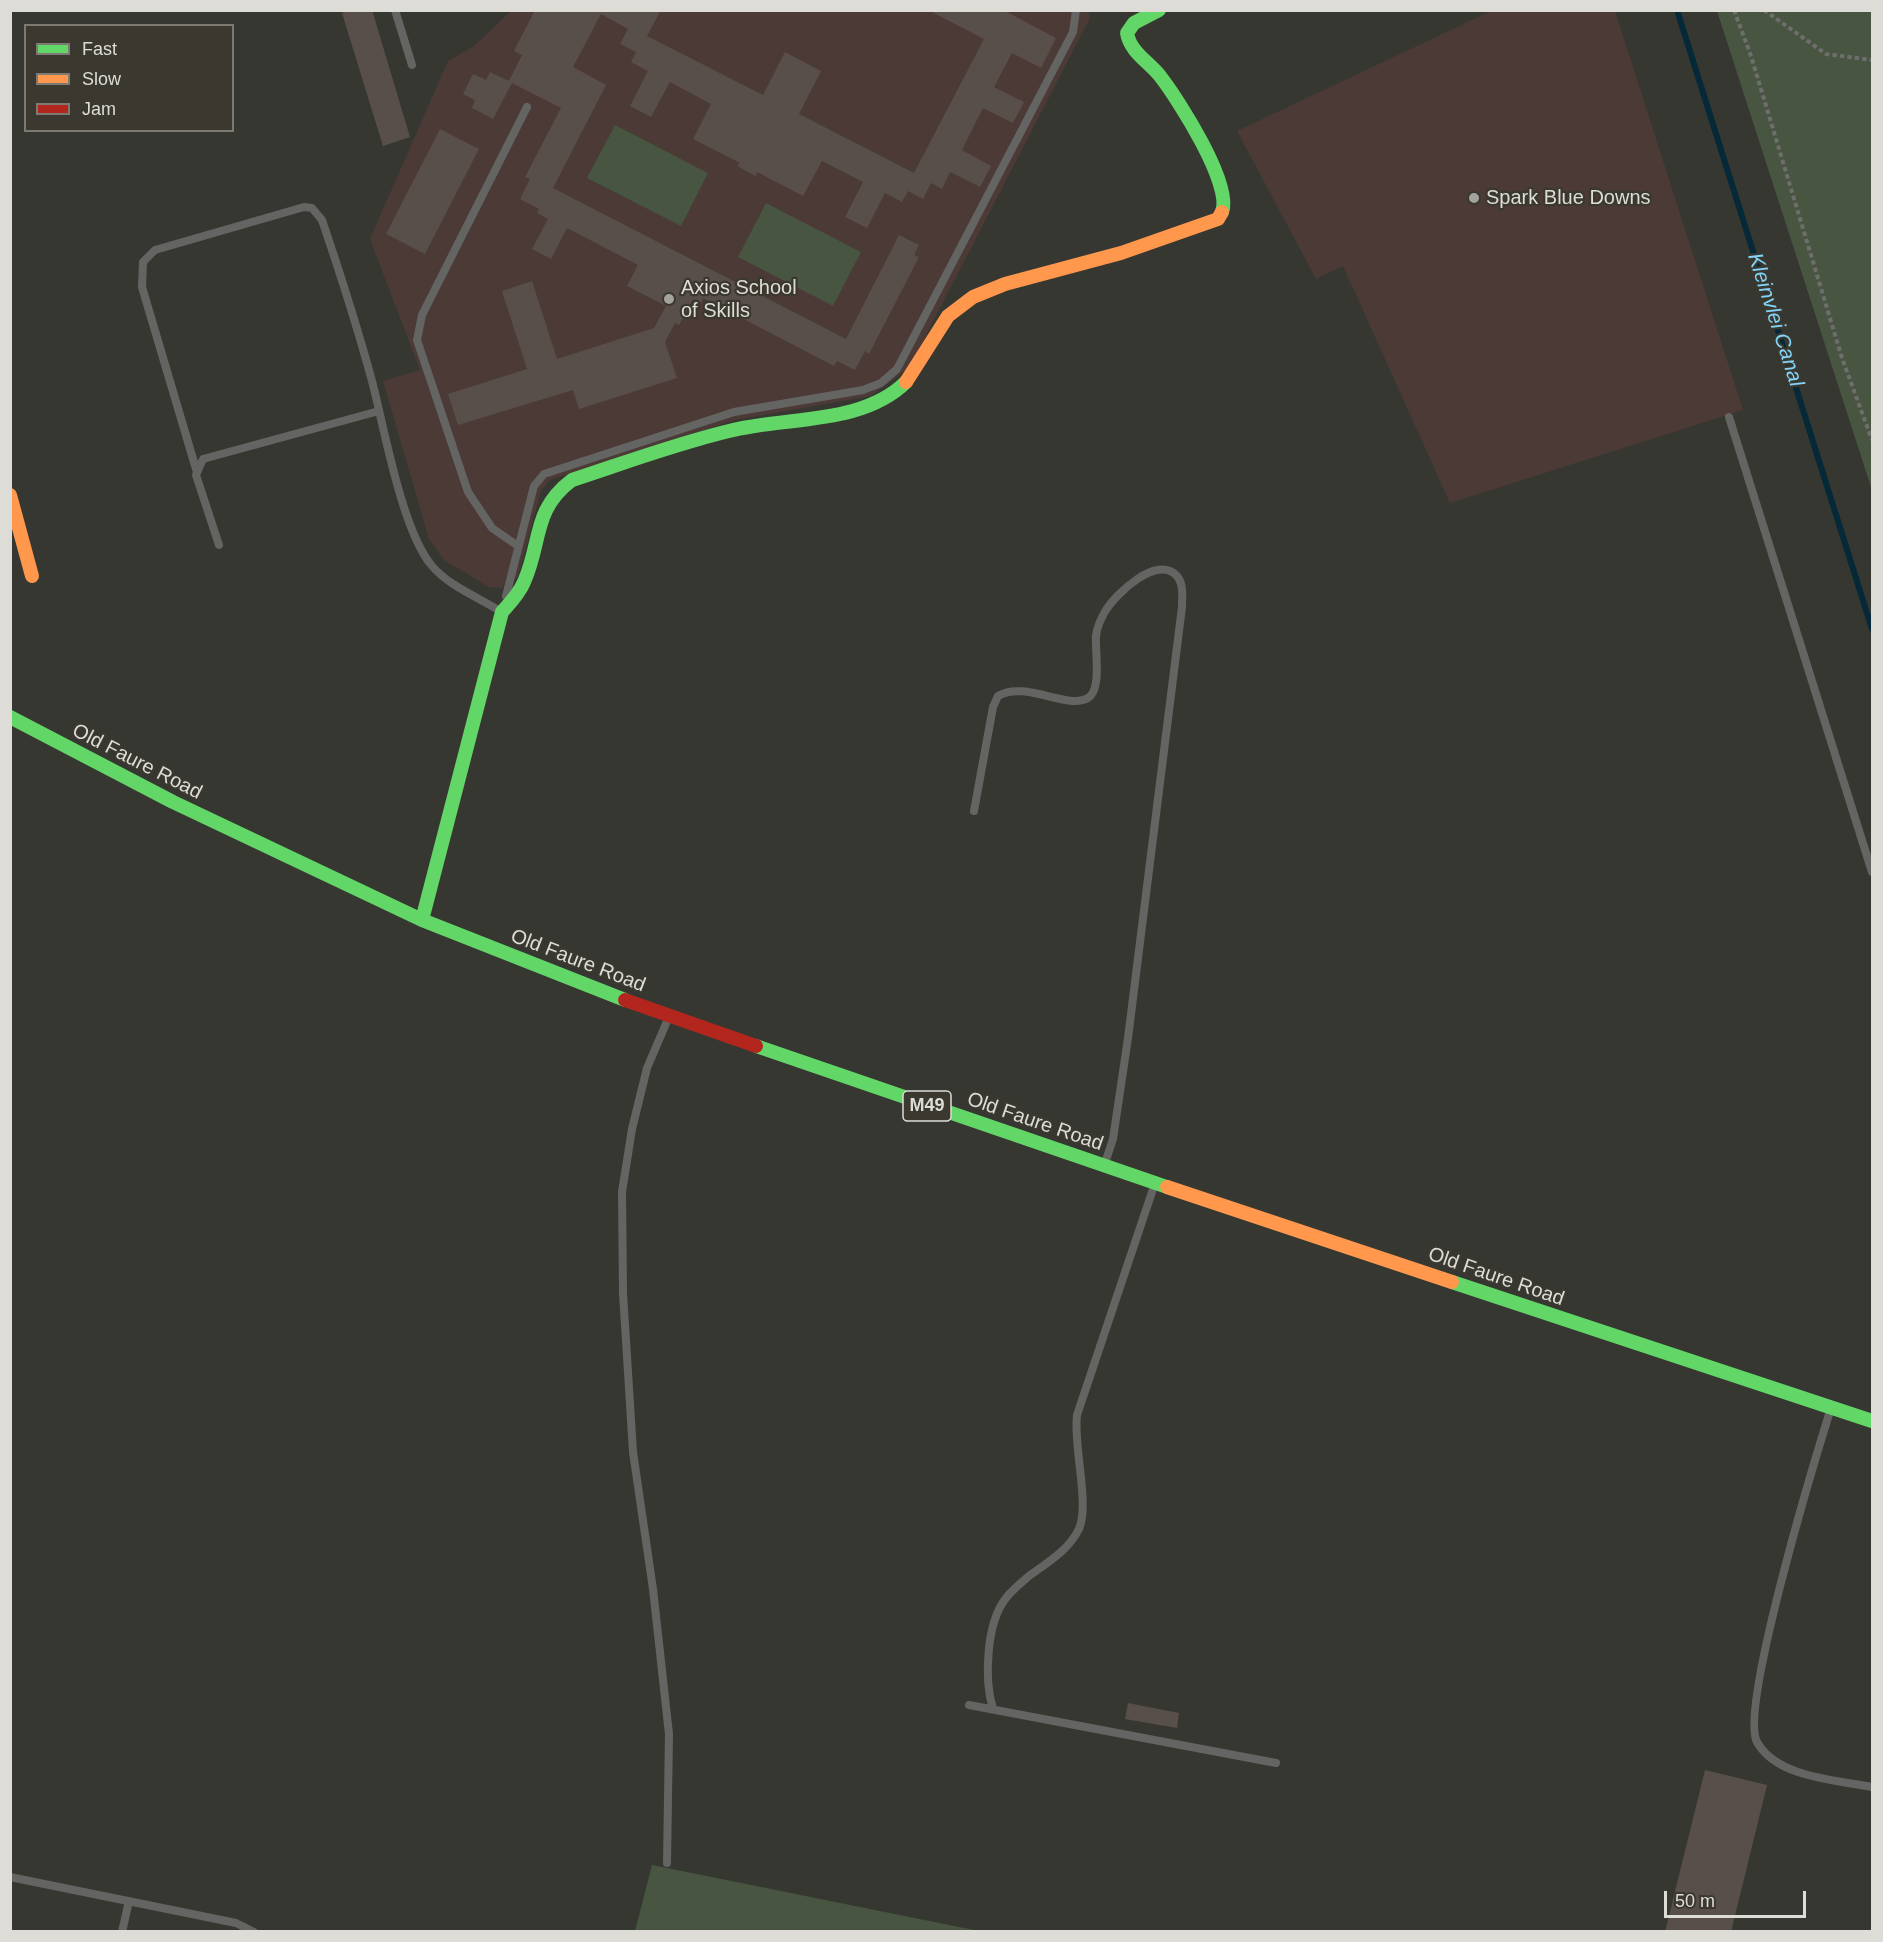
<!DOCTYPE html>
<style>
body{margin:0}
#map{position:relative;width:1883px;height:1942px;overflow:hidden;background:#373732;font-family:Arial,sans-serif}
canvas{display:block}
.frame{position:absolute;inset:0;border:12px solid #dedcd7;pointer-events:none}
.legend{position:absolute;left:24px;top:24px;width:210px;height:108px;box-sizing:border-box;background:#3a382f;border:2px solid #7c7a72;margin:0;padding:8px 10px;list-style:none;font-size:18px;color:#dedcd7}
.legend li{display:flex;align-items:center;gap:12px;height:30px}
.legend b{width:30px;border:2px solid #7c7a72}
.scale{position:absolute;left:1664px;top:1891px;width:142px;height:27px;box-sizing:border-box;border:3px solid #dedcd7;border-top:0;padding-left:8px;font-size:18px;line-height:21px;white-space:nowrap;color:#dedcd7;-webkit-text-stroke:4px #3a382f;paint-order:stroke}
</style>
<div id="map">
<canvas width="1883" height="1942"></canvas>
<div class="frame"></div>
<ul class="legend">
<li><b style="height:8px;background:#63d668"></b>Fast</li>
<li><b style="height:8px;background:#ff974d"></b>Slow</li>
<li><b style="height:8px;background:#b3261e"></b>Jam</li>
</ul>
<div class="scale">50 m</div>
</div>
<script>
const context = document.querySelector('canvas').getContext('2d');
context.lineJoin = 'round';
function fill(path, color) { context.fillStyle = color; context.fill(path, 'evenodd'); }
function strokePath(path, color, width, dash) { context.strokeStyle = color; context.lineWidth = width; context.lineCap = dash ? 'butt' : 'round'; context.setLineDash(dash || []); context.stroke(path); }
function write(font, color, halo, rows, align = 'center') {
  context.font = font + ' Arial,sans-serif'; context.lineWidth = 4.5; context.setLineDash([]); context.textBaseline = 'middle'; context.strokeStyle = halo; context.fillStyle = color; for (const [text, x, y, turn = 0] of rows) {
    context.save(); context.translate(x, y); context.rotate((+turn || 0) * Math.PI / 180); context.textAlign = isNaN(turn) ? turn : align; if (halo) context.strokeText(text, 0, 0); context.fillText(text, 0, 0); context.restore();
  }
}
fill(new Path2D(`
 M 511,11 L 1088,11 L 1090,18 L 909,368 L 871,396 L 735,420 L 550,480 L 541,491 L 517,579 L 506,577 L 503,588 L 489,587 L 444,560 L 429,539 L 383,381 L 420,370 L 370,239 L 448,61 L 474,46 Z
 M 1491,11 L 1615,11 L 1743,410 L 1450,503 L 1343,266 L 1316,279 L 1237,131 Z`), '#4b3a36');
fill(new Path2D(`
 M 1717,11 L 1872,11 L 1872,490 Z
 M 615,125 L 708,173 L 681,226 L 587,178 Z
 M 766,203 L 861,252 L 833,306 L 738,257 Z
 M 652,1865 L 979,1931 L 635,1931 Z`), '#475541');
strokePath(new Path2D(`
 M 1677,10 L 1872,629`), '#052937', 6);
fill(new Path2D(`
 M 350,10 L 372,10 L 410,137 L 383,146 L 342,13 Z
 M 535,10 L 661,10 L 647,36 L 763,95 L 785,52 L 821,71 L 799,114 L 914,173 L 984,39 L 928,10 L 1003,10 L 1056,38 L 1041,68 L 1012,53 L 994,87 L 1024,102 L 1013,123 L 983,108 L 962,150 L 991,166 L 980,187 L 950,172 L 942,189 L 931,183 L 923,199 L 908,191 L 902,202 L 885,193 L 867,228 L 845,217 L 863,182 L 822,161 L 803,196 L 757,172 L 756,176 L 752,174 L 737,166 L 740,163 L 693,139 L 711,104 L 670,82 L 651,117 L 630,106 L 648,71 L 631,62 L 636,52 L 620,44 L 628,29 L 601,14 L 573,67 L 606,85 L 553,188 L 846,339 L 899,235 L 919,245 L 914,255 L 919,257 L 869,354 L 865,351 L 855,370 L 837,361 L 834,366 L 703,298 L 701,303 L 693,299 L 679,325 L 675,323 L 665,342 L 677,378 L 579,409 L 573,390 L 458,425 L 448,394 L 527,369 L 502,291 L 532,281 L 557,359 L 654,328 L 666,306 L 627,286 L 638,265 L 567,228 L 551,259 L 532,249 L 548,219 L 537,213 L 539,209 L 520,199 L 530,179 L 525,177 L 561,108 L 512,83 L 493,119 L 472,108 L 475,100 L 463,94 L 473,74 L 486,80 L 490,72 L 509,81 L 522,55 L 514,51 Z
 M 440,129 L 479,149 L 425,254 L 386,234 Z
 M 1128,1703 L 1179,1713 L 1177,1728 L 1125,1719 Z
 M 1705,1770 L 1767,1785 L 1731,1932 L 1665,1932 Z`), '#584f4b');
strokePath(new Path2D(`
 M 1734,10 L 1751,56 L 1842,358 L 1872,440
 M 1764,10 L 1826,54 L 1872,60`), '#6e6e6c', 4, [4.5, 3]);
strokePath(new Path2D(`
 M 395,10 L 412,65
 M 1729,417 L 1872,872
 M 196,469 L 142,287 L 143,262 L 155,250 L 304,207 L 312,208 L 322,220 C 340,273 357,326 372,381 C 384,427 402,531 432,566 C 449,586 478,597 500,611
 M 219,545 L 196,475 L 203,459 L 379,411
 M 518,546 L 492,528 L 468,492 L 417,340 L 422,315 L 527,107
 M 506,596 L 534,486 L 544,474 L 734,412 L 863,390 L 881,383 L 897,369 L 1073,32 L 1076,10
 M 974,811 L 993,707 L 998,696 C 1025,680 1067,710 1088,698 C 1102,690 1095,651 1096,636 C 1097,627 1101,618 1106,610 C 1116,594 1157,554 1177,576 C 1184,584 1182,598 1182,607 L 1128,1038 L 1113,1139 L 1105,1163
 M 1830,1411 C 1815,1459 1739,1709 1757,1742 C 1777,1778 1837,1780 1872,1787
 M 969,1705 L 1276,1763
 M 993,1709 C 984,1680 986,1623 1006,1598 C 1012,1590 1022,1582 1029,1576 C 1048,1562 1068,1551 1079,1529 C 1090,1503 1073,1447 1077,1415 L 1154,1186
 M 667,1863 L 669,1734 L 653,1589 L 633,1452 L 623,1293 L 622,1192 L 632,1129 L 647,1068 L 668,1019
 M 10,1877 L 236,1923 L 254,1932
 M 122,1932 L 129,1901`), '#646562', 8);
strokePath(new Path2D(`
 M 1159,10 L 1134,23 L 1127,33 C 1130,52 1149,62 1160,76 C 1178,99 1233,185 1222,212
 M 10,717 L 173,802 L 422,920 L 625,1000
 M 422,920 L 502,612 C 510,603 519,594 524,582 C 542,542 532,510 572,480 C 624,463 675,444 729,431 C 786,416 861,426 906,382
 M 756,1046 L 1167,1187
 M 1452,1282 L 1872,1421`), '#63d668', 14);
strokePath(new Path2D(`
 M 906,382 L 948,316 L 973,297 L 1005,284 L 1121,253 L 1218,219 L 1222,212
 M 10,495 L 32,576
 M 1167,1187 L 1452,1282`), '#ff974d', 14);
strokePath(new Path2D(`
 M 625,1000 L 756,1046`), '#b3261e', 14);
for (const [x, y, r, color] of [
 [1474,198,6,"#a4a29d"],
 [669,299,6,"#a4a29d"]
]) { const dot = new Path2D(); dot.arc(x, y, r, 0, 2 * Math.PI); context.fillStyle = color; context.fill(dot); strokePath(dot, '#3a382f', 2); }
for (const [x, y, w] of [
 [927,1106,48]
]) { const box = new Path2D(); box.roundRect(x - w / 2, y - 15, w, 30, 4.5); context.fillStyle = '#3a382f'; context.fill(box); strokePath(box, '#dedcd7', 1.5); }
write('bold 18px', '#dedcd7', null, [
 ["M49",927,1106]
]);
write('20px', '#dedcd7', '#3a382f', [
 ["Spark Blue Downs",1486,198],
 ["Axios School",681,288],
 ["of Skills",681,311]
], 'left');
write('20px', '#dedcd7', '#3a382f', [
 ["Old Faure Road",137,762,27],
 ["Old Faure Road",578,961,21],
 ["Old Faure Road",1035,1122,19],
 ["Old Faure Road",1496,1277,19]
]);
write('italic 21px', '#82d4f9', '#3a382f', [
 ["Kleinvlei Canal",1775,320,72]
]);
</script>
